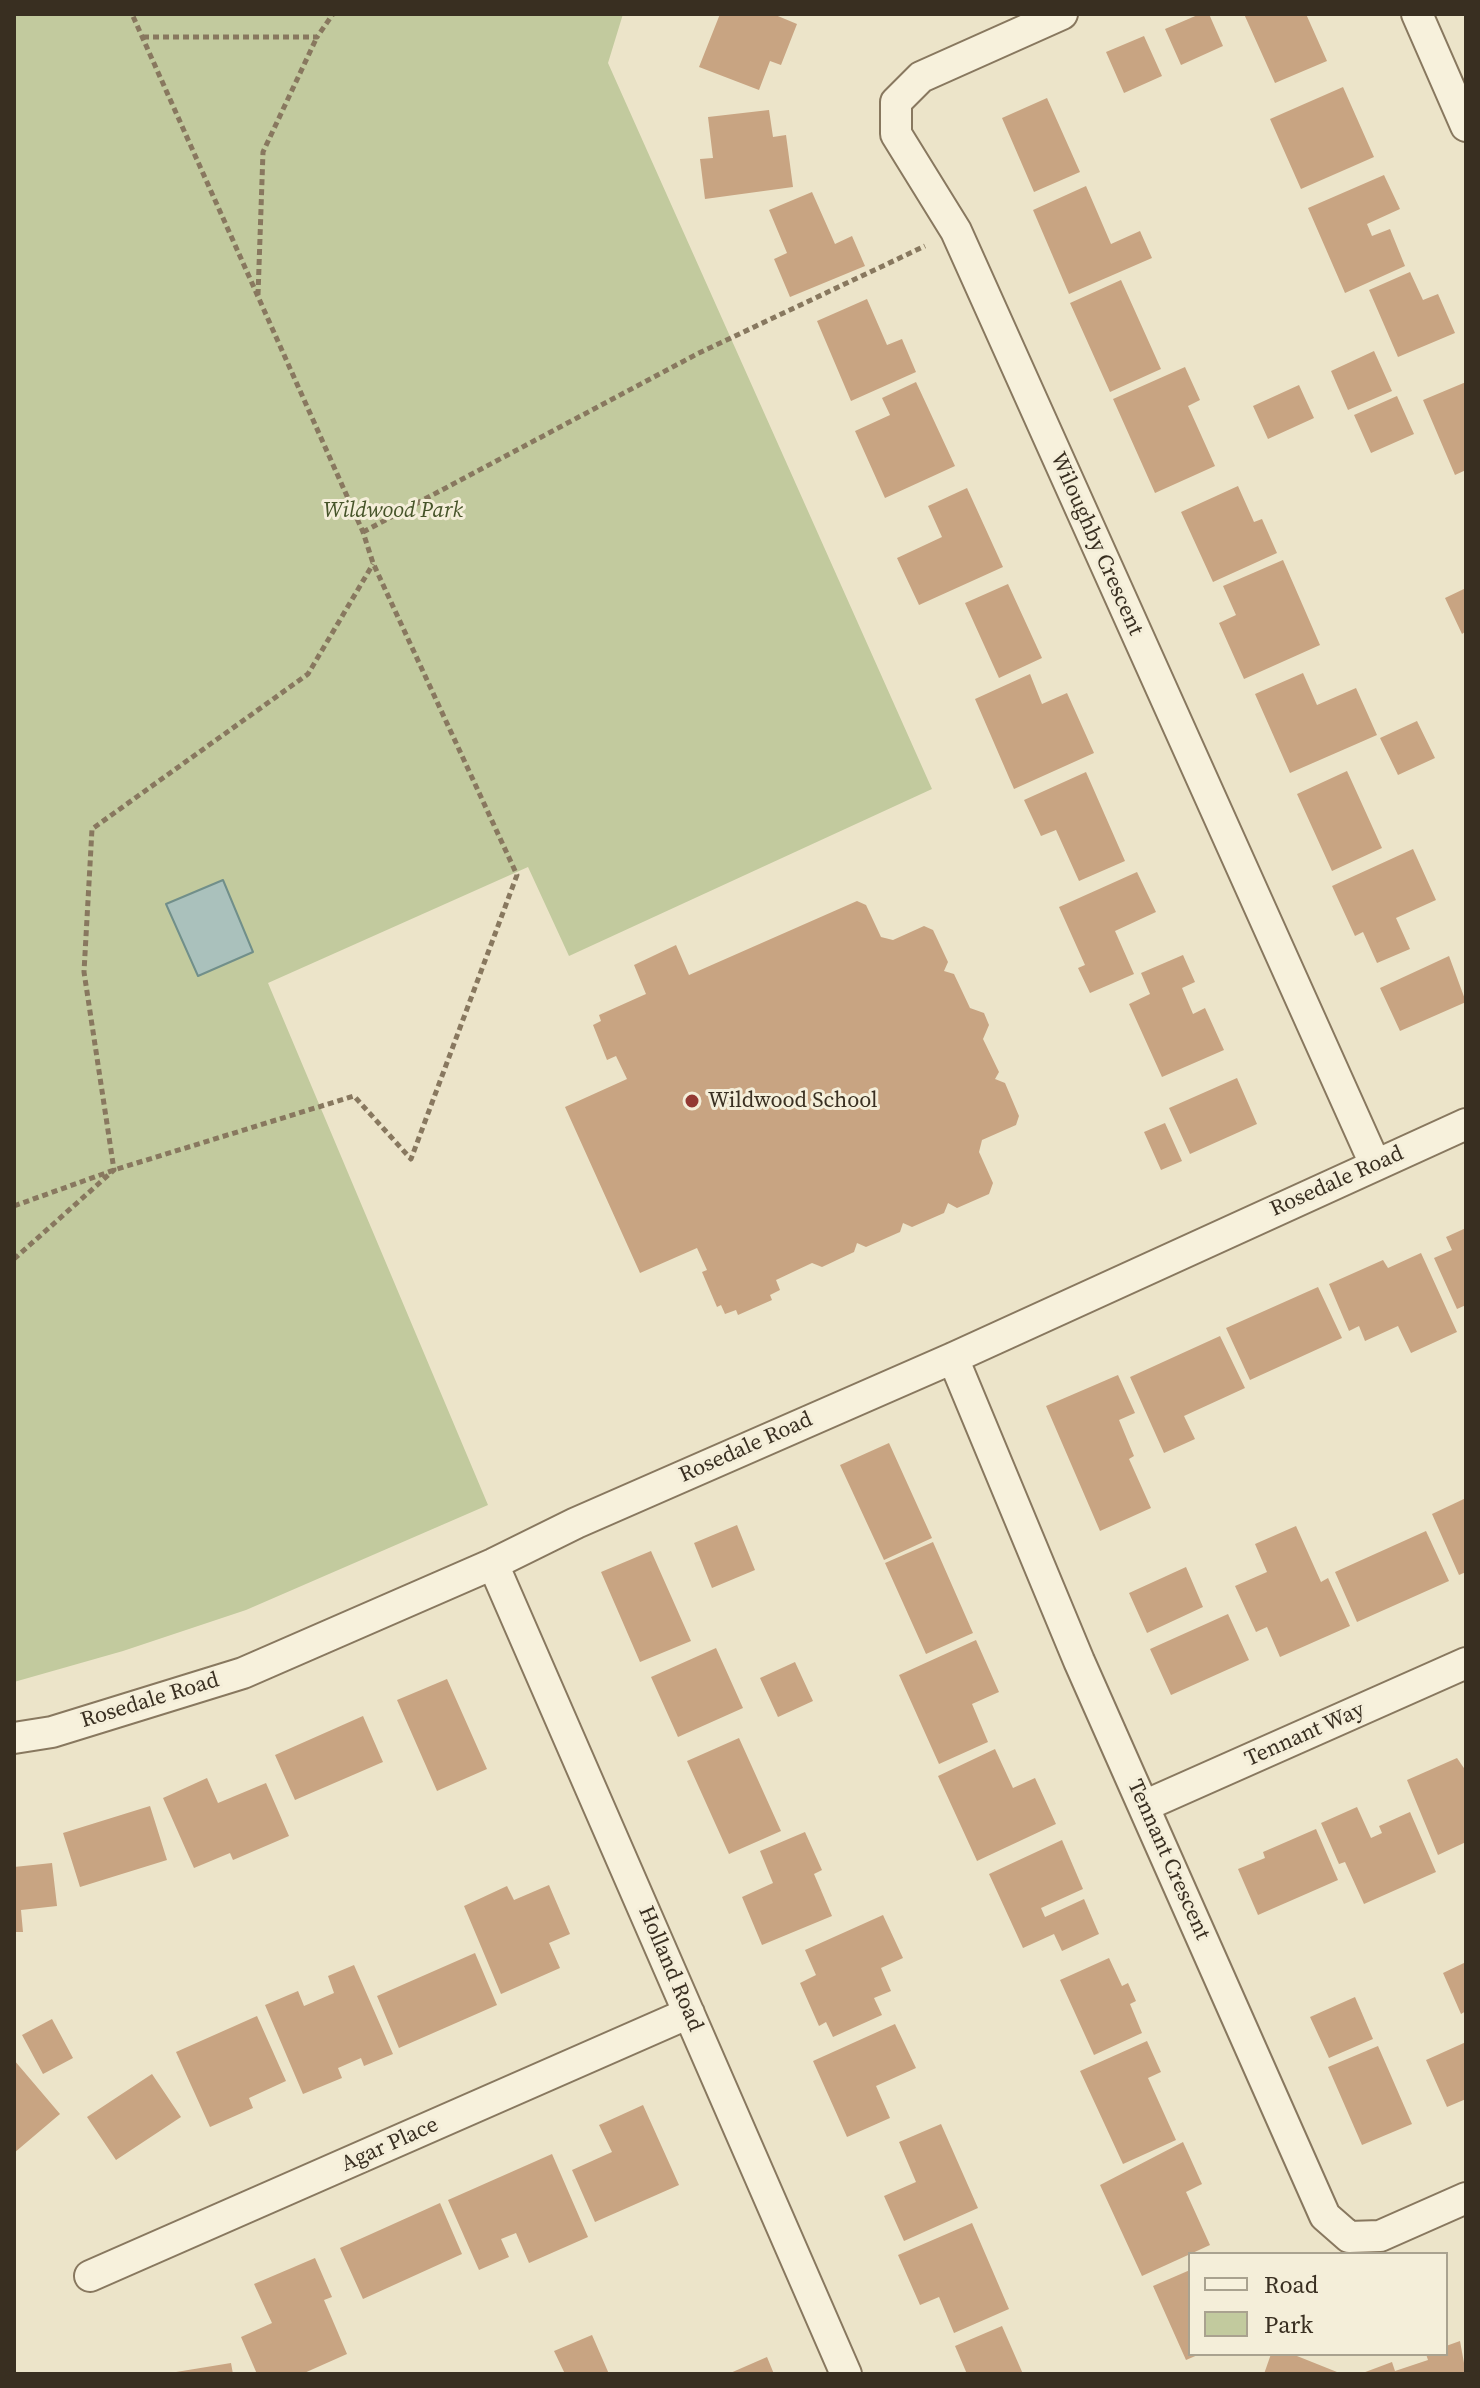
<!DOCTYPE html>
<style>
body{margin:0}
#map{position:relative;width:1480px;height:2388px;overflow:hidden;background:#ece4c9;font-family:"Source Serif 4",serif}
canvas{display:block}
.frame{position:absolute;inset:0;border:16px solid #392f21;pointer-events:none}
.legend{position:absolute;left:1188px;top:2252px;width:260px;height:104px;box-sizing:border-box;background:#f4eed9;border:2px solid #a9a28f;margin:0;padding:10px 14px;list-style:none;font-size:24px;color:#392f21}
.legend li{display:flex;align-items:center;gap:16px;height:40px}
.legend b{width:40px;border:2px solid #a9a28f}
</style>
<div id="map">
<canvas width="1480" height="2388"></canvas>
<div class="frame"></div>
<ul class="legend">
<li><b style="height:10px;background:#f7f1dc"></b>Road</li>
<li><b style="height:22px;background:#c2ca9e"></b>Park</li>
</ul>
</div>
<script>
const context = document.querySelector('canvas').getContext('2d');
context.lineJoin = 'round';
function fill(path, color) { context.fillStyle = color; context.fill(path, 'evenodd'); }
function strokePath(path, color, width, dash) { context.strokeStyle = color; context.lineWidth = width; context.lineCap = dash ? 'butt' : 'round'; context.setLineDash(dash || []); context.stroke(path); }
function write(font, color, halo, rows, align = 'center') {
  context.font = font + ' "Source Serif 4",serif'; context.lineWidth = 6; context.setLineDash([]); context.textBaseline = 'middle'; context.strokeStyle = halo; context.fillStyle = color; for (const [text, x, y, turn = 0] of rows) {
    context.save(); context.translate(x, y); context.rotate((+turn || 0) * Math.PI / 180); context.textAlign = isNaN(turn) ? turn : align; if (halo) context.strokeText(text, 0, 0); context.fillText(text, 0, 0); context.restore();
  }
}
fill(new Path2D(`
 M 14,14 L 623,14 L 608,63 L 932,789 L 569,956 L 528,867 L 268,983 L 488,1505 L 246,1610 L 123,1651 L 14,1682 Z`), '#c2ca9e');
const water = new Path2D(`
 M 223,880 L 253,952 L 198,976 L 166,904 Z`);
fill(water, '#aac1bc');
strokePath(water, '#718f8a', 2);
fill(new Path2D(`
 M 720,14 L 773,14 L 797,24 L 781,65 L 770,61 L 759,90 L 699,67 Z
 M 1200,14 L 1209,14 L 1223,46 L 1181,65 L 1165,29 Z
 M 1244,14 L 1306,14 L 1327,61 L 1275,83 Z
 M 1144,36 L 1162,76 L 1124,93 L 1106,52 Z
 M 1343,87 L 1374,157 L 1301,189 L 1270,119 Z
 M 1047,98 L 1080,172 L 1034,192 L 1002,118 Z
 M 769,110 L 773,137 L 786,135 L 793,187 L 705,199 L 700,159 L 713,158 L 708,117 Z
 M 1384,175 L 1400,209 L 1367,224 L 1372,236 L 1390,229 L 1405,266 L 1345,293 L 1308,208 Z
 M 1086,186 L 1111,244 L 1140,231 L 1152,258 L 1069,294 L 1033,210 Z
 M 812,192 L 835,244 L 852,236 L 865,266 L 790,297 L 774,259 L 787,253 L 769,210 Z
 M 1410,272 L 1423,300 L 1438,294 L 1455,333 L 1398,357 L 1369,290 Z
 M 1121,280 L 1161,369 L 1110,392 L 1070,303 Z
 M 867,299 L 887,345 L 902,339 L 916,372 L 851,401 L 817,321 Z
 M 1374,351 L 1392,391 L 1348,410 L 1331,371 Z
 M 1185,367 L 1200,400 L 1188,406 L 1215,466 L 1155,493 L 1113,399 Z
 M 916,382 L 955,466 L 885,498 L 855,431 L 890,415 L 882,398 Z
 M 1466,382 L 1466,470 L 1455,475 L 1423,400 Z
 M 1299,385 L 1314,418 L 1268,439 L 1253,406 Z
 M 1397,396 L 1414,434 L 1371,453 L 1354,415 Z
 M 1238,486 L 1254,522 L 1262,519 L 1277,553 L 1213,582 L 1181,512 Z
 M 967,488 L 1003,567 L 919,605 L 897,558 L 942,537 L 928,506 Z
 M 1283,560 L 1320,645 L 1244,679 L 1219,623 L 1236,615 L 1223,586 Z
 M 1008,584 L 1042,658 L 999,678 L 965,603 Z
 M 1466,588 L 1466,631 L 1462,634 L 1445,598 Z
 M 1303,673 L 1317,705 L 1356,688 L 1377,735 L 1290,773 L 1255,694 Z
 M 1030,674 L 1042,704 L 1067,693 L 1094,753 L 1014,789 L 975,699 Z
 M 1417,721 L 1435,758 L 1398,775 L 1380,738 Z
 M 1347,771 L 1382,848 L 1332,871 L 1297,794 Z
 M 1086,772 L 1125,861 L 1079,881 L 1056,830 L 1041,836 L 1024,800 Z
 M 1413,849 L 1436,900 L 1396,918 L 1410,949 L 1377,963 L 1363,932 L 1355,936 L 1332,886 Z
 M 1137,872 L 1156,912 L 1115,931 L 1134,974 L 1090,993 L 1078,968 L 1085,965 L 1059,907 Z
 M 857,901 L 866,905 L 881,937 L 893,940 L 924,926 L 933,930 L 948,962 L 944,971 L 954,974 L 970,1008 L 984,1013 L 989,1025 L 983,1039 L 999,1072 L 995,1079 L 1005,1083 L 1019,1116 L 1016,1125 L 982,1140 L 979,1152 L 993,1183 L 989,1194 L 957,1208 L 948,1203 L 944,1213 L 912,1227 L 903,1223 L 900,1232 L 866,1247 L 857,1243 L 854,1252 L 822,1267 L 812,1263 L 776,1280 L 780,1290 L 770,1295 L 772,1300 L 738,1315 L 736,1310 L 725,1314 L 721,1305 L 717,1307 L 702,1272 L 707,1270 L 697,1248 L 640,1273 L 565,1107 L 627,1079 L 616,1056 L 607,1060 L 593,1025 L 601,1021 L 599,1015 L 646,994 L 634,965 L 676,945 L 689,975 Z
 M 1183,955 L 1195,982 L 1182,988 L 1193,1014 L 1205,1008 L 1224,1050 L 1162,1077 L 1129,1004 L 1150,994 L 1141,973 Z
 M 1449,956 L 1466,1002 L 1400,1031 L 1380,988 Z
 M 1237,1078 L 1257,1124 L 1190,1154 L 1169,1108 Z
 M 1165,1123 L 1182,1161 L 1161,1170 L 1144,1132 Z
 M 1466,1228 L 1466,1305 L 1457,1309 L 1434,1258 L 1452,1250 L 1446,1237 Z
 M 1421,1253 L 1457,1332 L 1411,1353 L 1398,1326 L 1365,1341 L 1359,1326 L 1349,1331 L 1329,1284 L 1383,1260 L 1388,1268 Z
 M 1318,1287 L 1342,1338 L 1250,1380 L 1226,1328 Z
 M 1220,1336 L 1245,1388 L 1184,1416 L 1195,1439 L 1164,1453 L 1130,1377 Z
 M 1118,1375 L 1135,1413 L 1119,1420 L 1134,1456 L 1129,1459 L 1151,1508 L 1100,1531 L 1046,1406 Z
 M 889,1443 L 932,1538 L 884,1560 L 840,1465 Z
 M 1466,1498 L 1466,1572 L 1459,1575 L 1432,1514 Z
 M 737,1525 L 755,1570 L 712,1588 L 694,1543 Z
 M 1296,1526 L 1321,1582 L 1328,1578 L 1350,1626 L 1280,1657 L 1267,1627 L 1256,1632 L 1235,1586 L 1267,1572 L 1255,1544 Z
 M 1426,1531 L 1449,1581 L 1357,1622 L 1335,1572 Z
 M 933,1542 L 973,1633 L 926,1654 L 885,1563 Z
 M 651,1551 L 691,1641 L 640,1662 L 601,1572 Z
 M 1186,1567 L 1203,1607 L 1147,1633 L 1129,1593 Z
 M 1228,1614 L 1249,1660 L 1171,1695 L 1150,1649 Z
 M 976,1640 L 999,1692 L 972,1704 L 988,1742 L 939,1764 L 899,1675 Z
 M 716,1648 L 743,1708 L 678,1737 L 651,1677 Z
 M 795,1662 L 813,1701 L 778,1717 L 760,1678 Z
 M 447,1679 L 487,1769 L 437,1791 L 397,1700 Z
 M 363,1716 L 383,1762 L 295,1800 L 275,1755 Z
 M 739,1738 L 781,1831 L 729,1854 L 687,1761 Z
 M 995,1749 L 1013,1788 L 1035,1778 L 1056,1824 L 977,1861 L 938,1776 Z
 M 1457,1758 L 1466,1771 L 1466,1842 L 1438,1855 L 1407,1780 Z
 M 207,1778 L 218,1803 L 266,1783 L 289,1836 L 233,1860 L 230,1853 L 194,1868 L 163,1798 Z
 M 150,1806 L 167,1860 L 80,1887 L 63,1833 Z
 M 1357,1807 L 1371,1838 L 1382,1833 L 1379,1826 L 1410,1812 L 1436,1872 L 1364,1904 L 1345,1862 L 1339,1864 L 1321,1823 Z
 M 1316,1829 L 1338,1880 L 1258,1915 L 1238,1869 L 1265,1858 L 1263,1852 Z
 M 805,1832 L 822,1870 L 814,1874 L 832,1916 L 762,1945 L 742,1897 L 773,1883 L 760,1851 Z
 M 1062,1840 L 1083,1889 L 1041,1908 L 1045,1917 L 1084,1899 L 1099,1934 L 1062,1951 L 1054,1934 L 1023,1948 L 989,1874 Z
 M 52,1863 L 57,1906 L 21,1910 L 23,1932 L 14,1932 L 14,1867 Z
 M 549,1885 L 570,1934 L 549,1943 L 560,1968 L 501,1994 L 464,1906 L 507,1886 L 514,1900 Z
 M 883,1915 L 903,1958 L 881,1968 L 891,1991 L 874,1998 L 882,2015 L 833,2037 L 826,2022 L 819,2026 L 800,1983 L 816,1975 L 805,1950 Z
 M 475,1953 L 497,2005 L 399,2048 L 377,1996 Z
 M 1109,1958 L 1122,1986 L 1128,1983 L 1136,2001 L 1130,2004 L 1142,2033 L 1094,2055 L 1060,1980 Z
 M 1466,1962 L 1466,2011 L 1461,2014 L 1443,1973 Z
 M 354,1965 L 393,2054 L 364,2066 L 361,2058 L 338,2068 L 342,2078 L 303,2094 L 265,2005 L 298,1991 L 304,2006 L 334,1993 L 328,1976 Z
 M 1355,1997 L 1373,2039 L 1329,2058 L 1310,2017 Z
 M 257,2016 L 286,2081 L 249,2098 L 253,2108 L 210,2127 L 176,2052 Z
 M 52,2019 L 73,2058 L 43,2074 L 22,2035 Z
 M 895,2024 L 916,2068 L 876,2086 L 890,2118 L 847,2137 L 813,2061 Z
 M 1147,2041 L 1161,2072 L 1148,2078 L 1176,2140 L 1123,2164 L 1080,2071 Z
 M 1466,2042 L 1466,2099 L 1447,2107 L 1426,2060 Z
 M 1378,2046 L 1412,2124 L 1362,2145 L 1328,2067 Z
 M 14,2060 L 60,2114 L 14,2153 Z
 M 152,2074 L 181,2117 L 116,2160 L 87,2117 Z
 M 643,2105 L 679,2185 L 595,2222 L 572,2170 L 612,2152 L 599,2125 Z
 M 941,2124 L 978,2208 L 904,2241 L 884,2196 L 916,2182 L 899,2142 Z
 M 1183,2142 L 1202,2184 L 1186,2192 L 1210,2245 L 1142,2276 L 1100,2185 Z
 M 552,2154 L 588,2237 L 529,2263 L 516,2233 L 501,2239 L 509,2257 L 479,2270 L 448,2200 Z
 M 440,2203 L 462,2254 L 363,2299 L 340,2248 Z
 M 972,2223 L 1009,2309 L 954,2333 L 939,2297 L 920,2305 L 898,2255 Z
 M 315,2258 L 332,2297 L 324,2300 L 347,2354 L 302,2374 L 257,2374 L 241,2337 L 272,2323 L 254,2284 Z
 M 1190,2270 L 1190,2354 L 1200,2354 L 1186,2360 L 1153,2286 Z
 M 1002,2326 L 1023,2374 L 967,2374 L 955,2346 Z
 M 592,2335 L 609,2374 L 565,2374 L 554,2351 Z
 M 1460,2341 L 1466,2374 L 1360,2374 L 1392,2362 L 1395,2371 L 1428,2360 L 1426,2354 L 1446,2354 L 1446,2346 Z
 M 1271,2354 L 1292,2354 L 1342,2374 L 1264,2374 Z
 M 767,2357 L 774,2374 L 728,2374 Z
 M 231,2363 L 233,2374 L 176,2374 L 176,2372 Z`), '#c8a482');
const street = new Path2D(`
 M 1062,14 L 921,77 L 896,102 L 896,134 L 956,231 L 1375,1164
 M 1417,14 L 1466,126
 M 953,1358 L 1079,1661 L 1325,2216 L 1349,2237 L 1380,2236 L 1466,2198
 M 493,1564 L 846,2374
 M 14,1738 L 52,1732 L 243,1673 L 493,1564 L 576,1523 L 953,1358 L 1466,1124
 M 1144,1806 L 1466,1663
 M 90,2276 L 689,2013`);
strokePath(street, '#88785f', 34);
strokePath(new Path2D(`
 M 143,37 L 317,37 L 333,14
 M 258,295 L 263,152 L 317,37
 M 363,532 L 697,354 L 925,246
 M 14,1206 L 114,1170 L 354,1096 L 411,1159 L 517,875 L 373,563 L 363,532 L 132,14
 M 14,1259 L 114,1170 L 84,972 L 92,829 L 308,674 L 373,564`), '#88785f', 5, [6, 4]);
strokePath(street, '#f7f1dc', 30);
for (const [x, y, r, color] of [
 [692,1101,8,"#933933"]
]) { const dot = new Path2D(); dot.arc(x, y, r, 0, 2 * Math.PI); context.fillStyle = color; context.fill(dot); strokePath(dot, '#f4eed9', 3); }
write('italic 22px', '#465429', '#f4eed9', [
 ["Wildwood Park",393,511]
]);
write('22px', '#392f21', '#f4eed9', [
 ["Wiloughby Crescent",1096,544,66],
 ["Rosedale Road",1337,1182,-24],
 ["Rosedale Road",746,1448,-24],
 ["Rosedale Road",150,1701,-17],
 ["Tennant Way",1305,1735,-24],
 ["Tennant Crescent",1168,1860,66],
 ["Holland Road",670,1969,67],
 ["Agar Place",390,2145,-24]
]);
write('22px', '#392f21', '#f4eed9', [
 ["Wildwood School",708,1101]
], 'left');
</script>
